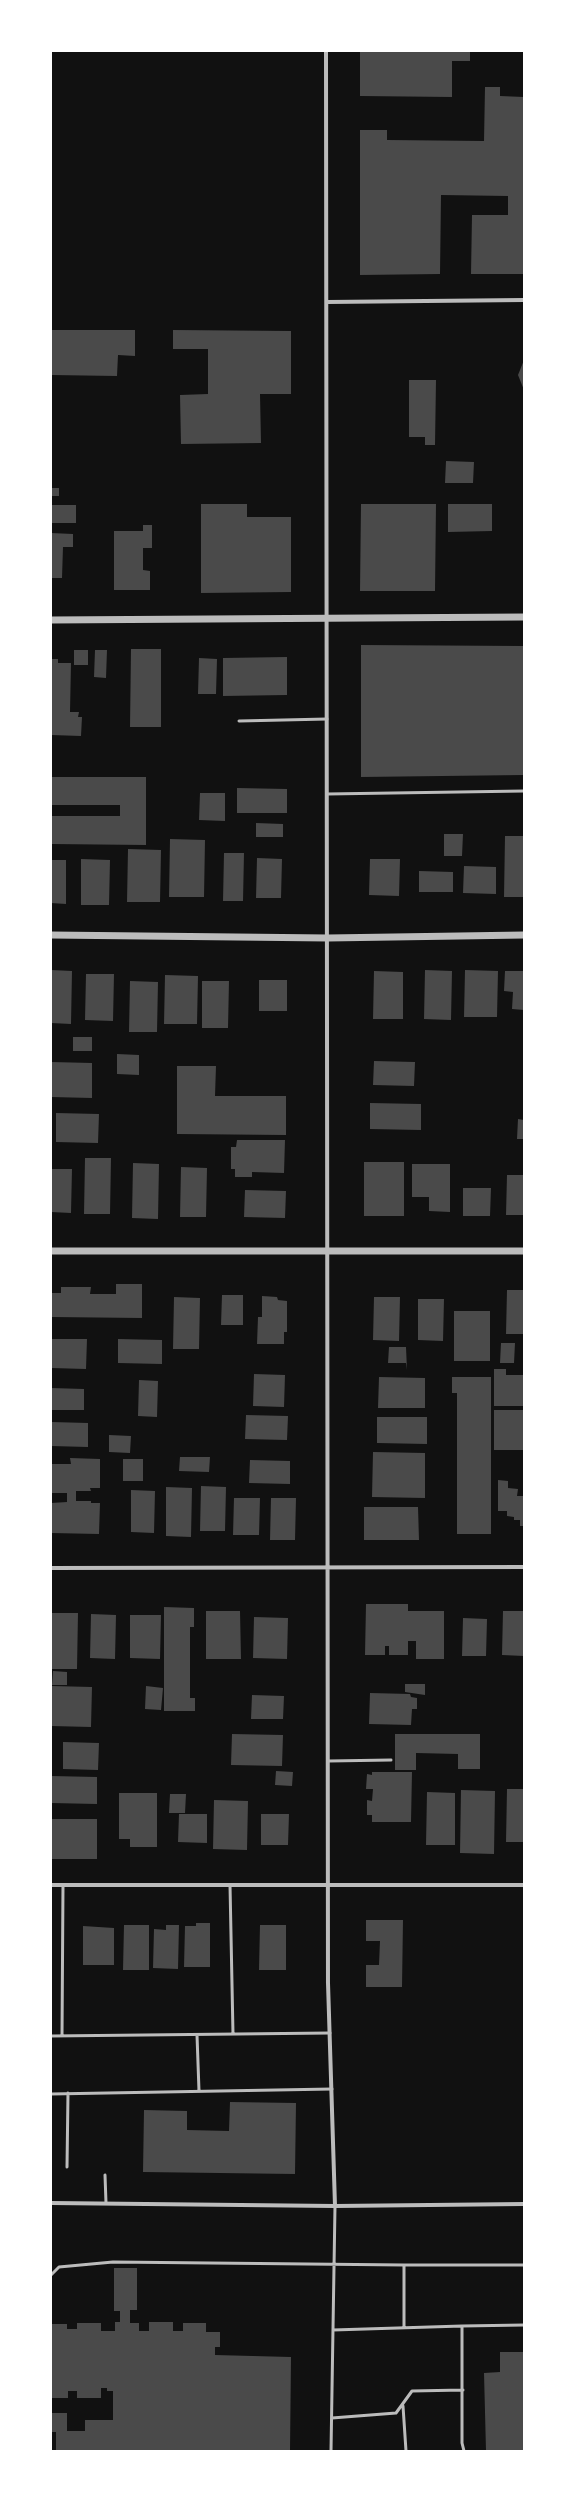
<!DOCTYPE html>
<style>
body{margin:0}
#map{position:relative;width:575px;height:2502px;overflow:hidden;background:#111;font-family:Lora,serif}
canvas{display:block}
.frame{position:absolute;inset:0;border:52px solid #fff;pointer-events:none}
</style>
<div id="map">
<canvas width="575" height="2502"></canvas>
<div class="frame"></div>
</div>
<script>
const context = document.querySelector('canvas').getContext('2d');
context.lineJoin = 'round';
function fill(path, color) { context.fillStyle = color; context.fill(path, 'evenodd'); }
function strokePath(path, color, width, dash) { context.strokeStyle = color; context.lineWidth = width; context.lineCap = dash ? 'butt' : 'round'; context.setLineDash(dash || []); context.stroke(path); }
fill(new Path2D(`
 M 360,51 L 470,51 L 470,61 L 452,61 L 452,97 L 360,96 Z
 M 485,87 L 500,87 L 500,96 L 524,97 L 524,274 L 471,274 L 472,215 L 508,215 L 508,196 L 441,195 L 440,274 L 360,275 L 360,130 L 387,130 L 387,140 L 484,141 Z
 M 51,330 L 135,330 L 135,356 L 118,355 L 117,376 L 51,375 Z
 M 173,330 L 291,331 L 291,394 L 260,394 L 261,443 L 181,444 L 180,395 L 208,394 L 208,349 L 173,349 Z
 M 524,360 L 524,390 L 518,375 Z
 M 409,380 L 436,380 L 435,445 L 425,445 L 425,437 L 409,437 Z
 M 446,461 L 474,462 L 473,483 L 445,483 Z
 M 51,488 L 59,488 L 59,496 L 51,496 Z
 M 201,504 L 247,504 L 247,517 L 291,517 L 291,592 L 201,593 Z
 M 361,504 L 436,504 L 435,591 L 360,591 Z
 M 448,504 L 492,504 L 492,531 L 448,532 Z
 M 51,505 L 76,505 L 76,523 L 51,523 Z
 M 143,525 L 152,525 L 152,548 L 143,548 L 143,570 L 150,571 L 150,590 L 114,590 L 114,531 L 143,531 Z
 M 51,533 L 73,534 L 73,547 L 63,547 L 62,578 L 51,578 Z
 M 361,645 L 524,646 L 524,775 L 361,777 Z
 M 131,649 L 161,649 L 161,727 L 130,727 Z
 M 74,650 L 88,650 L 88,665 L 74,665 Z
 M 95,650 L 107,650 L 106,678 L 94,677 Z
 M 287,657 L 287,695 L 223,696 L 223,658 Z
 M 199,658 L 217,659 L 216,694 L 198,694 Z
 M 51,659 L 58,659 L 58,663 L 71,663 L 70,712 L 79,712 L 78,717 L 82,717 L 81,736 L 51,735 Z
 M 51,777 L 146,777 L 146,845 L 51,844 L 51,816 L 120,816 L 120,805 L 51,805 Z
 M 237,788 L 287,789 L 287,813 L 237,813 Z
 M 200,793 L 225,793 L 225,821 L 199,820 Z
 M 256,823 L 283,824 L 283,837 L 256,837 Z
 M 444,834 L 463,834 L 462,856 L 444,856 Z
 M 505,836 L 524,836 L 524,897 L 504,897 Z
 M 170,839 L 205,840 L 204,897 L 169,897 Z
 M 128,849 L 161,850 L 160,902 L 127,902 Z
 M 224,853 L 244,853 L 243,901 L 223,901 Z
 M 257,858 L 282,859 L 281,898 L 256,898 Z
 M 81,859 L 110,860 L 109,905 L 81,905 Z
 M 370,859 L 400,859 L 399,896 L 369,895 Z
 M 51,860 L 66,860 L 66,904 L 51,903 Z
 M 464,866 L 496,867 L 496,894 L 463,893 Z
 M 419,871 L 453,872 L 453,892 L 419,892 Z
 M 51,970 L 72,971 L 71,1024 L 51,1023 Z
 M 425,970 L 452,971 L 451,1020 L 424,1019 Z
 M 465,970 L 498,971 L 497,1017 L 464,1017 Z
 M 374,971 L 403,972 L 403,1019 L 373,1019 Z
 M 505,971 L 524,971 L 524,1010 L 512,1009 L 513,992 L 504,991 Z
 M 86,974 L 114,974 L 113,1021 L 85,1020 Z
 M 165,975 L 198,976 L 197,1024 L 164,1024 Z
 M 259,980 L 287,980 L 287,1011 L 259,1011 Z
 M 130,981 L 158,982 L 157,1032 L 129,1032 Z
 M 202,981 L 229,981 L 228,1028 L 202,1028 Z
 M 73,1037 L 92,1037 L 92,1051 L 73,1051 Z
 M 117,1054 L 139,1055 L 139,1075 L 117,1074 Z
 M 374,1061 L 415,1062 L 414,1086 L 373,1085 Z
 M 51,1062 L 92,1063 L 92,1098 L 51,1097 Z
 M 177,1066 L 216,1066 L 215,1096 L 286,1096 L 286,1135 L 177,1134 Z
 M 370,1103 L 421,1104 L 421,1130 L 370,1129 Z
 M 56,1113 L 99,1114 L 98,1143 L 56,1142 Z
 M 518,1119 L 524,1120 L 524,1139 L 517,1139 Z
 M 237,1140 L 285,1140 L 284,1173 L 252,1172 L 252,1177 L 235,1177 L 235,1169 L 231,1169 L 231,1147 L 236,1147 Z
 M 85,1158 L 111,1158 L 110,1214 L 84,1214 Z
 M 364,1162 L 404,1162 L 404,1216 L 364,1216 Z
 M 133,1163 L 159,1164 L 158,1219 L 132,1218 Z
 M 412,1164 L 450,1164 L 450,1212 L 429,1211 L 429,1197 L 412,1197 Z
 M 181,1167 L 207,1168 L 206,1217 L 180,1217 Z
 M 51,1169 L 72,1169 L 71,1213 L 51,1212 Z
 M 507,1175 L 524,1175 L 524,1215 L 506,1215 Z
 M 463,1188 L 491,1188 L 490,1216 L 463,1216 Z
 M 245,1190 L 286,1191 L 285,1218 L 244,1217 Z
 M 116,1284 L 142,1284 L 142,1318 L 51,1317 L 51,1293 L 61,1293 L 61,1287 L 91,1287 L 90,1294 L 116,1294 Z
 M 507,1290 L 524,1290 L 524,1334 L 506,1334 Z
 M 222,1295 L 243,1295 L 243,1325 L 221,1325 Z
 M 262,1296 L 277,1297 L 278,1300 L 287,1301 L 287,1332 L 284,1332 L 284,1344 L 257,1344 L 258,1317 L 262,1317 Z
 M 174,1297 L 200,1298 L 199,1349 L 173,1349 Z
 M 374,1297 L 400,1297 L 399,1341 L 373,1340 Z
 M 418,1299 L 444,1299 L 443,1341 L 418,1340 Z
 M 454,1311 L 490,1311 L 490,1361 L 454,1361 Z
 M 51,1339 L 87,1339 L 86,1369 L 51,1368 Z
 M 118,1339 L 162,1340 L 162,1364 L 118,1363 Z
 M 501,1343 L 515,1343 L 514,1363 L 500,1363 Z
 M 389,1347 L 406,1347 L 407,1370 L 406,1363 L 388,1363 Z
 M 494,1369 L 506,1369 L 506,1375 L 524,1375 L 524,1406 L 494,1406 Z
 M 254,1374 L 285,1375 L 284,1407 L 253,1406 Z
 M 379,1377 L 425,1378 L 425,1408 L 378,1408 Z
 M 452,1377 L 491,1377 L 491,1534 L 457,1534 L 457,1393 L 452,1393 Z
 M 139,1380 L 158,1381 L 157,1417 L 138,1416 Z
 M 51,1388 L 84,1389 L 84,1410 L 51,1410 Z
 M 494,1410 L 524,1410 L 524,1450 L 494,1450 Z
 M 246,1415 L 288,1416 L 287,1440 L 245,1439 Z
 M 377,1417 L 427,1417 L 427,1444 L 377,1443 Z
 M 51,1422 L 88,1423 L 88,1447 L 51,1446 Z
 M 109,1435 L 131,1436 L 130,1453 L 109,1452 Z
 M 373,1452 L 425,1453 L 425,1498 L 372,1497 Z
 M 180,1457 L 210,1457 L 209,1472 L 179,1471 Z
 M 70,1458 L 100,1459 L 100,1488 L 90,1488 L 91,1491 L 76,1491 L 76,1501 L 91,1501 L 91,1503 L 100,1503 L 99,1534 L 51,1533 L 51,1503 L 67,1502 L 67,1493 L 51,1493 L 51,1464 L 71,1464 Z
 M 123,1459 L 143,1459 L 143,1481 L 123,1481 Z
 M 250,1460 L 290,1461 L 290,1484 L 249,1483 Z
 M 498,1480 L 508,1481 L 508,1488 L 518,1489 L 517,1496 L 524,1496 L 524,1526 L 520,1526 L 520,1520 L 514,1520 L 514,1517 L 507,1516 L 507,1511 L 498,1511 Z
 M 201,1486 L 226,1487 L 225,1531 L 200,1531 Z
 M 166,1487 L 192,1488 L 191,1537 L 166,1536 Z
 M 131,1490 L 155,1491 L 154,1533 L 131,1532 Z
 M 234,1498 L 260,1498 L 259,1535 L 233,1535 Z
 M 271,1498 L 296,1498 L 295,1540 L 270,1540 Z
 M 364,1507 L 418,1507 L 419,1540 L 364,1540 Z
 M 366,1604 L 408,1604 L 408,1611 L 444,1611 L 444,1659 L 416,1659 L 416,1641 L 408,1641 L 408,1630 L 408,1655 L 389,1655 L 389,1646 L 385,1646 L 385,1655 L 365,1655 Z
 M 164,1607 L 194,1608 L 194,1627 L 190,1627 L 190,1698 L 195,1698 L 195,1711 L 164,1711 Z
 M 206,1611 L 240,1611 L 241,1659 L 206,1659 Z
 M 503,1611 L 524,1611 L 524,1656 L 502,1655 Z
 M 51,1613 L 78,1613 L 77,1669 L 51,1669 Z
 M 91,1614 L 116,1615 L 115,1659 L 90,1658 Z
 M 130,1615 L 161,1615 L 160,1659 L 130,1658 Z
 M 254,1617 L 288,1618 L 287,1659 L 253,1658 Z
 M 463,1618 L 487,1619 L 486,1656 L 462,1656 Z
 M 53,1671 L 67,1672 L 67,1685 L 52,1685 Z
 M 405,1684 L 425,1684 L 425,1695 L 405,1692 Z
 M 52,1686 L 92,1687 L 91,1727 L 51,1726 Z
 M 146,1686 L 163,1688 L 161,1710 L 145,1709 Z
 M 370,1693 L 410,1694 L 411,1697 L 417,1698 L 417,1709 L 412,1709 L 411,1725 L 369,1724 Z
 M 252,1695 L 284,1696 L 283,1719 L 251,1719 Z
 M 232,1734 L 283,1735 L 282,1766 L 231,1765 Z
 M 395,1734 L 480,1734 L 480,1769 L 458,1769 L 458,1754 L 416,1753 L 416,1770 L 395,1770 Z
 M 63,1742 L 99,1743 L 98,1770 L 63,1769 Z
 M 276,1771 L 293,1772 L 292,1786 L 275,1785 Z
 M 372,1772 L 412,1772 L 411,1822 L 372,1822 L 372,1815 L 367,1815 L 367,1800 L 372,1801 L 373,1789 L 366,1789 L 367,1774 L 372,1775 Z
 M 51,1776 L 97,1777 L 97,1804 L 51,1803 Z
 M 507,1789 L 524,1789 L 524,1842 L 506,1842 Z
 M 461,1790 L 495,1791 L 494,1854 L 460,1853 Z
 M 427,1792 L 455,1793 L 455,1845 L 426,1845 Z
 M 119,1793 L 157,1793 L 157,1847 L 130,1847 L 130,1839 L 119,1839 Z
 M 170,1794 L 186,1794 L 185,1813 L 169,1813 Z
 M 214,1800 L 248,1801 L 247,1850 L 213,1849 Z
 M 179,1814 L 207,1814 L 207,1843 L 178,1842 Z
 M 261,1814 L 289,1814 L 288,1845 L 261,1845 Z
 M 51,1819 L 97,1819 L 97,1859 L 51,1859 Z
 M 366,1920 L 403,1920 L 402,1987 L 366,1987 L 366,1965 L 379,1965 L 380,1941 L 366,1941 Z
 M 196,1923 L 210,1923 L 210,1967 L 184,1967 L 185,1926 L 196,1926 Z
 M 124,1925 L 149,1925 L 149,1970 L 123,1970 Z
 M 166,1925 L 179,1925 L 178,1969 L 153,1968 L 154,1929 L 166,1930 Z
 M 260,1925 L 286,1925 L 286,1970 L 259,1970 Z
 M 83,1926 L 114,1928 L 114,1965 L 83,1965 Z
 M 230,2102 L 296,2103 L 295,2174 L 143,2172 L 144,2110 L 187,2111 L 187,2130 L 229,2131 Z
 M 114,2268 L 137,2268 L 137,2310 L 130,2310 L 130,2323 L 139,2323 L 139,2331 L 149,2331 L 149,2322 L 173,2322 L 173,2331 L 183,2331 L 183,2323 L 206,2323 L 206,2332 L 220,2332 L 220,2347 L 215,2347 L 215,2355 L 291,2357 L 290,2451 L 56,2451 L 56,2432 L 51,2432 L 51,2413 L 67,2413 L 67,2431 L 85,2431 L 85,2420 L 113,2420 L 113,2391 L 107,2391 L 107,2388 L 101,2388 L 101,2398 L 77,2398 L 77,2391 L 68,2391 L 68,2398 L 51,2398 L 51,2324 L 67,2324 L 67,2329 L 77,2329 L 77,2323 L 101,2323 L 101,2331 L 115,2331 L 115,2322 L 120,2322 L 120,2311 L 114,2311 Z
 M 500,2352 L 524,2352 L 524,2451 L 486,2451 L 484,2373 L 500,2372 Z`), '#4a4a4a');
strokePath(new Path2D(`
 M 239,721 L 327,719
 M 327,794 L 524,791
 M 329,1761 L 391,1760
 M 230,1885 L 233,2034
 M 197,2035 L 199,2091
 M 51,2036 L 330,2033
 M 62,2036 L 63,1885
 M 51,2094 L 332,2089
 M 67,2167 L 68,2093
 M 105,2175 L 106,2203
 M 404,2265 L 524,2265
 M 51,2275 L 59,2267 L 113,2262 L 404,2265 L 404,2328
 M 462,2326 L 524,2325
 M 333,2330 L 462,2326 L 462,2443 L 464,2451
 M 403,2406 L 406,2451
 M 332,2418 L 396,2413 L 412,2391 L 463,2390
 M 331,2451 L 335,2206`), '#bcbcbc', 3);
strokePath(new Path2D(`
 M 326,51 L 328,1983 L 335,2206
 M 327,302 L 524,300
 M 51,1568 L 524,1567
 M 51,1885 L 524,1885
 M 51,2203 L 335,2206 L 524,2204`), '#bcbcbc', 4);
strokePath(new Path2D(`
 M 51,620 L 524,617
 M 51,935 L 328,938 L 524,935
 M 51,1251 L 524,1251`), '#bcbcbc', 7);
</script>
